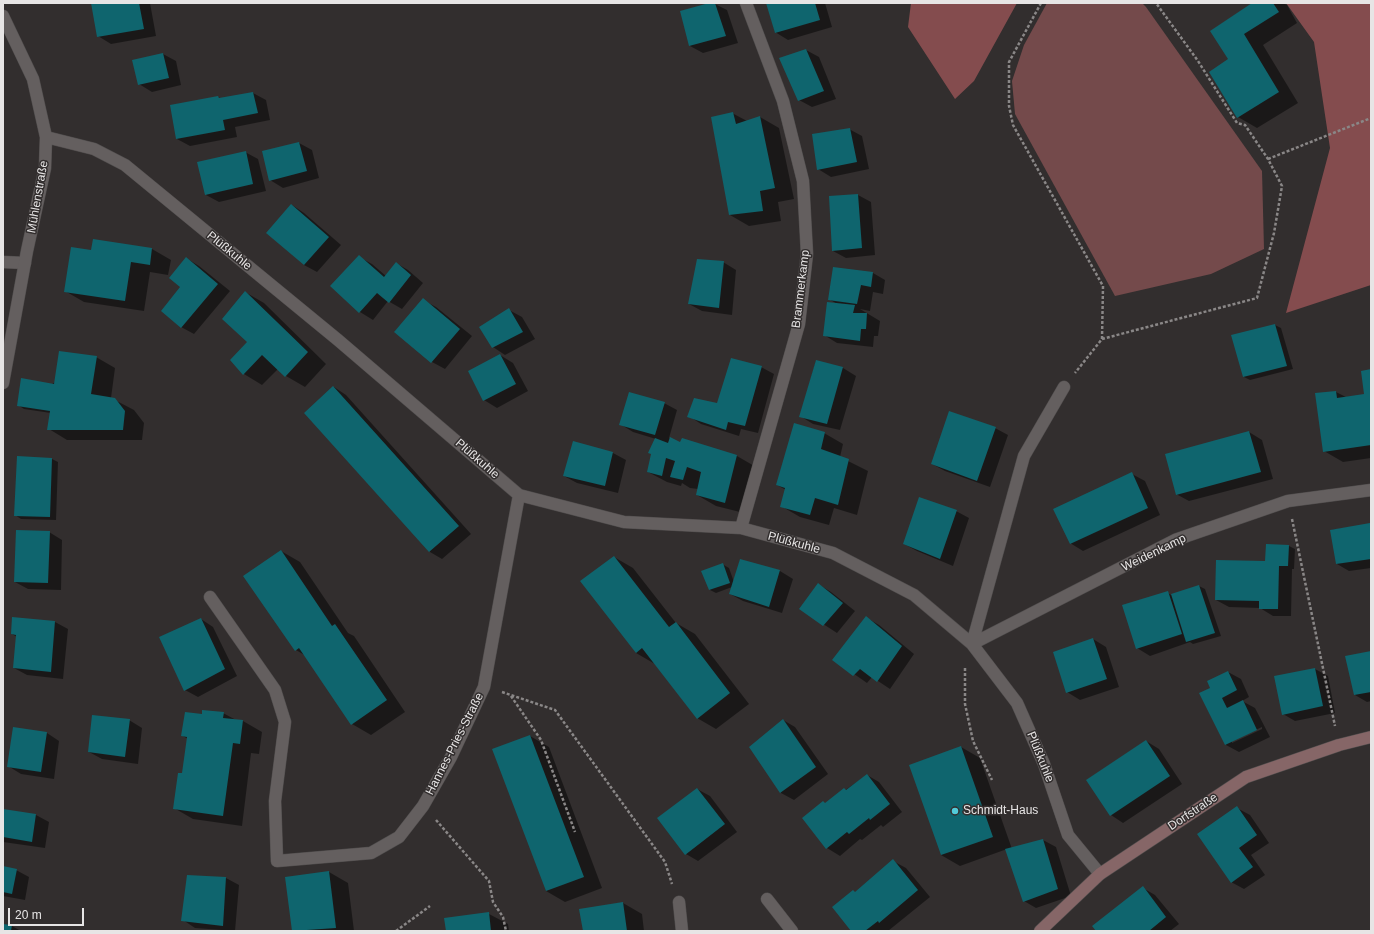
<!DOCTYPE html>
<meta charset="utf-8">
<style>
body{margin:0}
#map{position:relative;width:1374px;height:934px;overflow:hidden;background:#322e2e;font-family:Arial,sans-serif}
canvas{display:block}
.frame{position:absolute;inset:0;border:4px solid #e7e5e5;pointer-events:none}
.scale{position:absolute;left:8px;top:908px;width:76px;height:18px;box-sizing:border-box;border:2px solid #e7e5e5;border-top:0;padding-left:5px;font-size:12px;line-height:14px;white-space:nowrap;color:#e7e5e5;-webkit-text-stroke:3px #322e2e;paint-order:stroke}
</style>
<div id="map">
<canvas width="1374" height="934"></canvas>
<div class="frame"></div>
<div class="scale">20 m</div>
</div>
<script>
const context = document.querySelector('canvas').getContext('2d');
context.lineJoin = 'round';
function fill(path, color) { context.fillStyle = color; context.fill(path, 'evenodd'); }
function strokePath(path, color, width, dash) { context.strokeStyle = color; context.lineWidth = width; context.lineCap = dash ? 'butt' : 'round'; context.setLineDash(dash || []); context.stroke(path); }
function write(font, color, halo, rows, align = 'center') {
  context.font = font + ' Arial,sans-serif'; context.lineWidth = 3; context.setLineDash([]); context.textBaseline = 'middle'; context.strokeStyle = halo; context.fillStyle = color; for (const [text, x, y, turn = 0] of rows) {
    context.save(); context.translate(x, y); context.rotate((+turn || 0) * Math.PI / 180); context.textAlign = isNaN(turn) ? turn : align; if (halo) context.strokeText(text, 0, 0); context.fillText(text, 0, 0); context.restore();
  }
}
fill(new Path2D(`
 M 1047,3 L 1142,3 L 1146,7 L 1262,171 L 1264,249 L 1211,274 L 1115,296 L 1015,114 L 1012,81 L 1024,45 Z`), '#744a4b');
fill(new Path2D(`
 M 911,3 L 1017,3 L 974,81 L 955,99 L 908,27 Z
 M 1286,3 L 1371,3 L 1371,285 L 1286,313 L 1330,148 L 1314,42 Z`), '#844c4e');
fill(new Path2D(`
 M 92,3 L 150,3 L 156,36 L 111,44 L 98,36 Z
 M 713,3 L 727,10 L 738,43 L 703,53 L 690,46 Z
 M 767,3 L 825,3 L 832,27 L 788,40 L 775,32 Z
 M 1254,3 L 1283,3 L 1287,5 L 1297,23 L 1263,45 L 1298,103 L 1257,128 L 1238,117 L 1210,72 L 1229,60 Z
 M 806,50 L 819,57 L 836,99 L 812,107 L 799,100 Z
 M 163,54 L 176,61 L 181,85 L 152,92 L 139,84 Z
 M 253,93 L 266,100 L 270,120 L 235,127 L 237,137 L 190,146 L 177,139 L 218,97 L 222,99 Z
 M 732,113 L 747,121 L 760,117 L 779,128 L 794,199 L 778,202 L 781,221 L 749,226 L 730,215 Z
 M 849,129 L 862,136 L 869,169 L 831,177 L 818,169 Z
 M 299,143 L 312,150 L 319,178 L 283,188 L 270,180 L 263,152 Z
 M 245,152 L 258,159 L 266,191 L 219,202 L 206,195 Z
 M 858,195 L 871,202 L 875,255 L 846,258 L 833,251 L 830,197 Z
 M 292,205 L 304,213 L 341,245 L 317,272 L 304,265 Z
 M 152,249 L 171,260 L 168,275 L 150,272 L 144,311 L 84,302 L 65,291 L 92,251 Z
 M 359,257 L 372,264 L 386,276 L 396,263 L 408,270 L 423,283 L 402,309 L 388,301 L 373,320 L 360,312 L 332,286 Z
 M 186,258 L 199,266 L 230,291 L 194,334 L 181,327 L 182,287 Z
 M 723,262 L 736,270 L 732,315 L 702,311 L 689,304 Z
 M 873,273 L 885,280 L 883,294 L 873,292 L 870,311 L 860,309 L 880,321 L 878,336 L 874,336 L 873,347 L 837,343 L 824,335 L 837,304 L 829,299 Z
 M 245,292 L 264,303 L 326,364 L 305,387 L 286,376 L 278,369 L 262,385 L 244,374 L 248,342 Z
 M 423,300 L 436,307 L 472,336 L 445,369 L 432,362 L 395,331 Z
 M 509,310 L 522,317 L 535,339 L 505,355 L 493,347 Z
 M 1275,325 L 1281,328 L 1293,369 L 1250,380 L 1244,377 L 1233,336 Z
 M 500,355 L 513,363 L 528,391 L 497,408 L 484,400 Z
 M 96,357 L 115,368 L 111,398 L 134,410 L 144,423 L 142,440 L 67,440 L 49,429 L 51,413 L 24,409 L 18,405 Z
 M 816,361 L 843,368 L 856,376 L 840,430 L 813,424 L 800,416 Z
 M 761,367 L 774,374 L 758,433 L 741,429 L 739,436 L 701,424 L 689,416 L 718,405 Z
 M 1371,370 L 1371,458 L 1343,462 L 1324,451 L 1317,394 L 1336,392 L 1346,397 L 1366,395 Z
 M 334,387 L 346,395 L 471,534 L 442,559 L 430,552 L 305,413 Z
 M 664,403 L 677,410 L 669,438 L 681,443 L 737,456 L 756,467 L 744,513 L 716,506 L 697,495 L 698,489 L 690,488 L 682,483 L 681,486 L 667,482 L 648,472 L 656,439 L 633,432 L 620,424 Z
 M 995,428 L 1008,435 L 990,487 L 945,471 L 932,464 Z
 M 1249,432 L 1262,440 L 1273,479 L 1189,501 L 1176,494 Z
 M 824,433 L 843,444 L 840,457 L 868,471 L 857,515 L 834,508 L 829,525 L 800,517 L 781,506 L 786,490 L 777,485 Z
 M 574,443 L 613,453 L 626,460 L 618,493 L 577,483 L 564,476 Z
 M 52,459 L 58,462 L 56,520 L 21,519 L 15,515 Z
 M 1132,474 L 1145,481 L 1160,515 L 1083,551 L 1070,543 Z
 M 956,511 L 969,518 L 953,566 L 917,551 L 904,544 Z
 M 1370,524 L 1371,568 L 1349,571 L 1337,564 L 1331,530 Z
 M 49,532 L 62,540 L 61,590 L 28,589 L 15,582 Z
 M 1289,546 L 1295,549 L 1294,569 L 1292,569 L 1291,616 L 1273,616 L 1260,608 L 1229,607 L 1216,600 Z
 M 281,551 L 300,562 L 348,633 L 354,636 L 405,712 L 371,735 L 352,724 L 306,656 L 296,650 L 245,576 Z
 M 614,557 L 633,568 L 676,623 L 695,634 L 749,704 L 716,729 L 697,718 L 655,664 L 636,653 Z
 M 740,560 L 780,571 L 793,579 L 782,613 L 743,601 L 730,594 L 732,587 L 716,593 L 710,590 L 722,564 L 729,568 L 734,582 Z
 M 818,584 L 831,592 L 855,611 L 837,633 L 800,609 Z
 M 1199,586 L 1205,589 L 1221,636 L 1193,644 L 1190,642 L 1150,656 L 1137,648 L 1168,593 L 1171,595 Z
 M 867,618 L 879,625 L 914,654 L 890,689 L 872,677 L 867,683 L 834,660 Z
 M 201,619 L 213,627 L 237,676 L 198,697 L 185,690 Z
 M 55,622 L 68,629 L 63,679 L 27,675 L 14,668 L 17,637 L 12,634 Z
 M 1093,639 L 1106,647 L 1119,687 L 1080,700 L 1067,692 Z
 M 1371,652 L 1371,701 L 1367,702 L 1355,695 Z
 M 1315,669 L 1328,676 L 1335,713 L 1295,721 L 1283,714 L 1275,677 Z
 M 1228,672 L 1241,679 L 1249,697 L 1242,701 L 1255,708 L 1270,737 L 1239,752 L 1226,745 L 1201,693 L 1211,688 ZM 1262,727 L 1262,729 L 1232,743 L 1232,741 Z
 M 223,713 L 236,720 L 243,721 L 262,732 L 259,754 L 251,753 L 242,826 L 193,819 L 174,808 L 183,774 L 188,739 L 183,736 L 202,715 Z
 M 129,720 L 142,728 L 138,764 L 102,759 L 89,752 Z
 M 783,720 L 795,727 L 828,774 L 794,800 L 781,793 L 751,747 Z
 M 47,733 L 59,741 L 54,779 L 21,774 L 8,766 Z
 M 530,736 L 549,747 L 602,888 L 565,902 L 546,891 Z
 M 1146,741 L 1159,749 L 1182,784 L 1123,823 L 1111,815 Z
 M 961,747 L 980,758 L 1012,849 L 1043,840 L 1056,847 L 1071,896 L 1036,908 L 1024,901 L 1007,849 L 960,866 L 941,855 Z
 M 867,775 L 879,782 L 902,812 L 883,827 L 881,825 L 862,840 L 860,839 L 840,856 L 827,848 L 825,804 Z
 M 697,789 L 710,796 L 737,832 L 698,861 L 686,854 Z
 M 1237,808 L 1250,815 L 1269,843 L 1251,855 L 1265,875 L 1244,889 L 1231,882 Z
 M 3,810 L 36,815 L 49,822 L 45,848 L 3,842 Z
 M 893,861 L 906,868 L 930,897 L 888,931 L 853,931 L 856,893 Z
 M 3,867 L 16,870 L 29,877 L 25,900 L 3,896 Z
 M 329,872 L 348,883 L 354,931 L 293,931 L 286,878 Z
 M 188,876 L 226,878 L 239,885 L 235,931 L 195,928 L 183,920 Z
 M 1143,888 L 1155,895 L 1179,924 L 1170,931 L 1097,931 Z
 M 623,903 L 642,914 L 644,931 L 584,931 Z
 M 489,914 L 508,924 L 509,931 L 447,931 Z
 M 3,925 L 12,926 L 21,931 L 3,931 Z`), '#0007');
fill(new Path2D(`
 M 91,3 L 139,3 L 144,29 L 97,37 Z
 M 709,3 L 715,3 L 726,36 L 689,46 L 680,11 Z
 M 766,3 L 815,3 L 820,20 L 775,33 Z
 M 1252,3 L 1273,3 L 1279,12 L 1244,34 L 1279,92 L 1237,118 L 1209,72 L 1228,59 L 1210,31 Z
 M 806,49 L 824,91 L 798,101 L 779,58 Z
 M 163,53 L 169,78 L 138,85 L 132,60 Z
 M 253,92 L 258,113 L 223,120 L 225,130 L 176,139 L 170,105 L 218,96 L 219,98 Z
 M 733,112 L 736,124 L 760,116 L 775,188 L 760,191 L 763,211 L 729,215 L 711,117 Z
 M 850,128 L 857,162 L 817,170 L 812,134 Z
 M 299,142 L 307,171 L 269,181 L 262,151 Z
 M 246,151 L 253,184 L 205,195 L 197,162 Z
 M 858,194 L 862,248 L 832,251 L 829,196 Z
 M 291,204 L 329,237 L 304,265 L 266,233 Z
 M 93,239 L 152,248 L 150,265 L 131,262 L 125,301 L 64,292 L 71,247 L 91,250 Z
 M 359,255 L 384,277 L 396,262 L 411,275 L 389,303 L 377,293 L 359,313 L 330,286 Z
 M 186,257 L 218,284 L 181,328 L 161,311 L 180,287 L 169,278 Z
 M 697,259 L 724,261 L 719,308 L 688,304 Z
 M 833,267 L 873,272 L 871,287 L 861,285 L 857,304 L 828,300 Z
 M 245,291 L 308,352 L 285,377 L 262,355 L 243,375 L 230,360 L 247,342 L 222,319 Z
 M 423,298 L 460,329 L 431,363 L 394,332 Z
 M 827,302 L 855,305 L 853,313 L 867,313 L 866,329 L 861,329 L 860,341 L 823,336 Z
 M 509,308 L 523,332 L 492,348 L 479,327 Z
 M 1275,324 L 1287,366 L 1243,377 L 1231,335 Z
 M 59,351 L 97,356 L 91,394 L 115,398 L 125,411 L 123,430 L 47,430 L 50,411 L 17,406 L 21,378 L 54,384 Z
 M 500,354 L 516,384 L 483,401 L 468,371 Z
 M 731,358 L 762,366 L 745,426 L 728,422 L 726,430 L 687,417 L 694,398 L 717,403 Z
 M 816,360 L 843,367 L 827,424 L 799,417 Z
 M 1371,369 L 1371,445 L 1323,452 L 1315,393 L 1336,391 L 1337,398 L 1364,394 L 1361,371 Z
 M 333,386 L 459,526 L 429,552 L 304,413 Z
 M 629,392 L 665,402 L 655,435 L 619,425 Z
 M 949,411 L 996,427 L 977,481 L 931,464 Z
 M 794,423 L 825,432 L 821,449 L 849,459 L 838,505 L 815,498 L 810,515 L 780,507 L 785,488 L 776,485 Z
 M 1249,431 L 1261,472 L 1176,495 L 1165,454 Z
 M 670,437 L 680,442 L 682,438 L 737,455 L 725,503 L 696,495 L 701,472 L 687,467 L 683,480 L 670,477 L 675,461 L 666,458 L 662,476 L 647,472 L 651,454 L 648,453 L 655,438 L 668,443 Z
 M 573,441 L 613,452 L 605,486 L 563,476 Z
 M 17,456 L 52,458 L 50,517 L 14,516 Z
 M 1132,472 L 1148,508 L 1070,544 L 1053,509 Z
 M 919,497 L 957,510 L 940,559 L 903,544 Z
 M 1370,523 L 1371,559 L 1336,564 L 1330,530 Z
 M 16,530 L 50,531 L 48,583 L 14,582 Z
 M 1266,544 L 1289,545 L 1288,566 L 1279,566 L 1278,609 L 1259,609 L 1259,601 L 1215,600 L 1216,560 L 1265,561 Z
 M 281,550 L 332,626 L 335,624 L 387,700 L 351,725 L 299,648 L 295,651 L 243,576 Z
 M 614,556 L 669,627 L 676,622 L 730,693 L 697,719 L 642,648 L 636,653 L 580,581 Z
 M 740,559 L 780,570 L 769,607 L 729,594 Z
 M 723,563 L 730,583 L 709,590 L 701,571 Z
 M 818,583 L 843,603 L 823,626 L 799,609 Z
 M 1199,585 L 1215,633 L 1186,642 L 1171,594 Z
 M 1168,591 L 1182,634 L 1136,649 L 1122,605 Z
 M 866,616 L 902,646 L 877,682 L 860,669 L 853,676 L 832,660 Z
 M 12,617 L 55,621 L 51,672 L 13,668 L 16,635 L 11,634 Z
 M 201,618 L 225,669 L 184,691 L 159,637 Z
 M 1093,638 L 1107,679 L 1066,693 L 1053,652 Z
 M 1371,651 L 1371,692 L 1354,695 L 1345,656 Z
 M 1315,668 L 1323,706 L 1282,715 L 1274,676 Z
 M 1228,671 L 1237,690 L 1222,698 L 1227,708 L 1243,700 L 1257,730 L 1225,745 L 1199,693 L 1210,688 L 1207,681 Z
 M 202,710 L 224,712 L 223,718 L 243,720 L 240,744 L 233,743 L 223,816 L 173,809 L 178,773 L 182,773 L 187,737 L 181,736 L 185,712 L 202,714 Z
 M 92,715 L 130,719 L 125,757 L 88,752 Z
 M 783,719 L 816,767 L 780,793 L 749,747 Z
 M 13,727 L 47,732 L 41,772 L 7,767 Z
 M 530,735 L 584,877 L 546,891 L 492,749 Z
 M 1146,740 L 1170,776 L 1110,816 L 1086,780 Z
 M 961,746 L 993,837 L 941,855 L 909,765 Z
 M 867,774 L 890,804 L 870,820 L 869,818 L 849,834 L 847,832 L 826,849 L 802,818 L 823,801 L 825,803 L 844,788 L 846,790 Z
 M 697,788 L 725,824 L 685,855 L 657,818 Z
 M 1237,806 L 1257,835 L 1239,848 L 1253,867 L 1231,883 L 1197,834 Z
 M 3,809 L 36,814 L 32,842 L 3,837 Z
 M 1043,839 L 1058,889 L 1023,902 L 1005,849 Z
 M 893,859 L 918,890 L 879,923 L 878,921 L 865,931 L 851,931 L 832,907 L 853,890 L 855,892 Z
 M 3,866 L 17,869 L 12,894 L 3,892 Z
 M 329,871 L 336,928 L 292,931 L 285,877 Z
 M 187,875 L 226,877 L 223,926 L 181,921 Z
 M 1143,886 L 1166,917 L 1149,931 L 1096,931 L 1092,926 Z
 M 623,902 L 627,931 L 583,931 L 579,909 Z
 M 489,912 L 491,931 L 446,931 L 444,918 Z
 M 3,924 L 12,925 L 11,931 L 3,931 Z`), '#0f656e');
const lane = new Path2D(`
 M 3,262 L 25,263`);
const street = new Path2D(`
 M 3,16 L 33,79 L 46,137 L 45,168 L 27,251 L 3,383
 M 46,137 L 94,149 L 125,165 L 338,340 L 519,495 L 624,522 L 741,528 L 833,553 L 914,595 L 972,644 L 1017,703 L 1044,764 L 1068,835 L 1100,874
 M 741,528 L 799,324 L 807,254 L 803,181 L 783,101 L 746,3
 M 210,597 L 275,690 L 285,722 L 275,801 L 277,861 L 371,853 L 399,837 L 423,806 L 451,757 L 484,687 L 519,495
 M 972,644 L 1175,540 L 1288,501 L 1371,490
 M 972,644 L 1024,456 L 1064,387
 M 767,899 L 792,931
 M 679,902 L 682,931`);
const secondary = new Path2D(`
 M 1040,931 L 1100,874 L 1246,777 L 1339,745 L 1371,737`);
strokePath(lane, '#4f4c4c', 13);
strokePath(street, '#4f4c4c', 13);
strokePath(secondary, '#4f4c4c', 13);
strokePath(new Path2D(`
 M 1041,3 L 1009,62 L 1009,106 L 1013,125 L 1103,286 L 1102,339 L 1075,373
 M 1268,159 L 1371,118
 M 1102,339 L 1257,298 L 1274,233 L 1282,186 L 1268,159 L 1245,125 L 1237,123 L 1198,61 L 1156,3
 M 1292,519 L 1335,726
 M 965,668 L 965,704 L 973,741 L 992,780
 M 502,692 L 555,710 L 665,862 L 672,884
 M 511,696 L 541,740 L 575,832
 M 436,820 L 489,881 L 493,902 L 503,917 L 506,931
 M 396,931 L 430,906`), '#8a8787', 2.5, [3, 2]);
strokePath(lane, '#645f5f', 12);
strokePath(street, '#645f5f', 12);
strokePath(secondary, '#866667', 12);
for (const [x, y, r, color] of [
 [955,811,4,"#52cbd9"]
]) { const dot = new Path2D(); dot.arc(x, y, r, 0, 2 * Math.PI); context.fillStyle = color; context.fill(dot); strokePath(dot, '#322e2e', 1.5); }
write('12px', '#e7e5e5', '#322e2e', [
 ["Mühlenstraße",38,197,-80],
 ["Plüßkuhle",229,251,39],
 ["Brammerkamp",801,289,-83],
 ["Plüßkuhle",477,459,41],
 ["Plüßkuhle",794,543,15],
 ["Weidenkamp",1154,553,-26],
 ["Hannes-Pries-Straße",455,744,-63],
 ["Plüßkuhle",1040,757,68],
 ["Dorfstraße",1193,812,-34]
]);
write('12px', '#e7e5e5', '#322e2e', [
 ["Schmidt-Haus",963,811]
], 'left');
</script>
